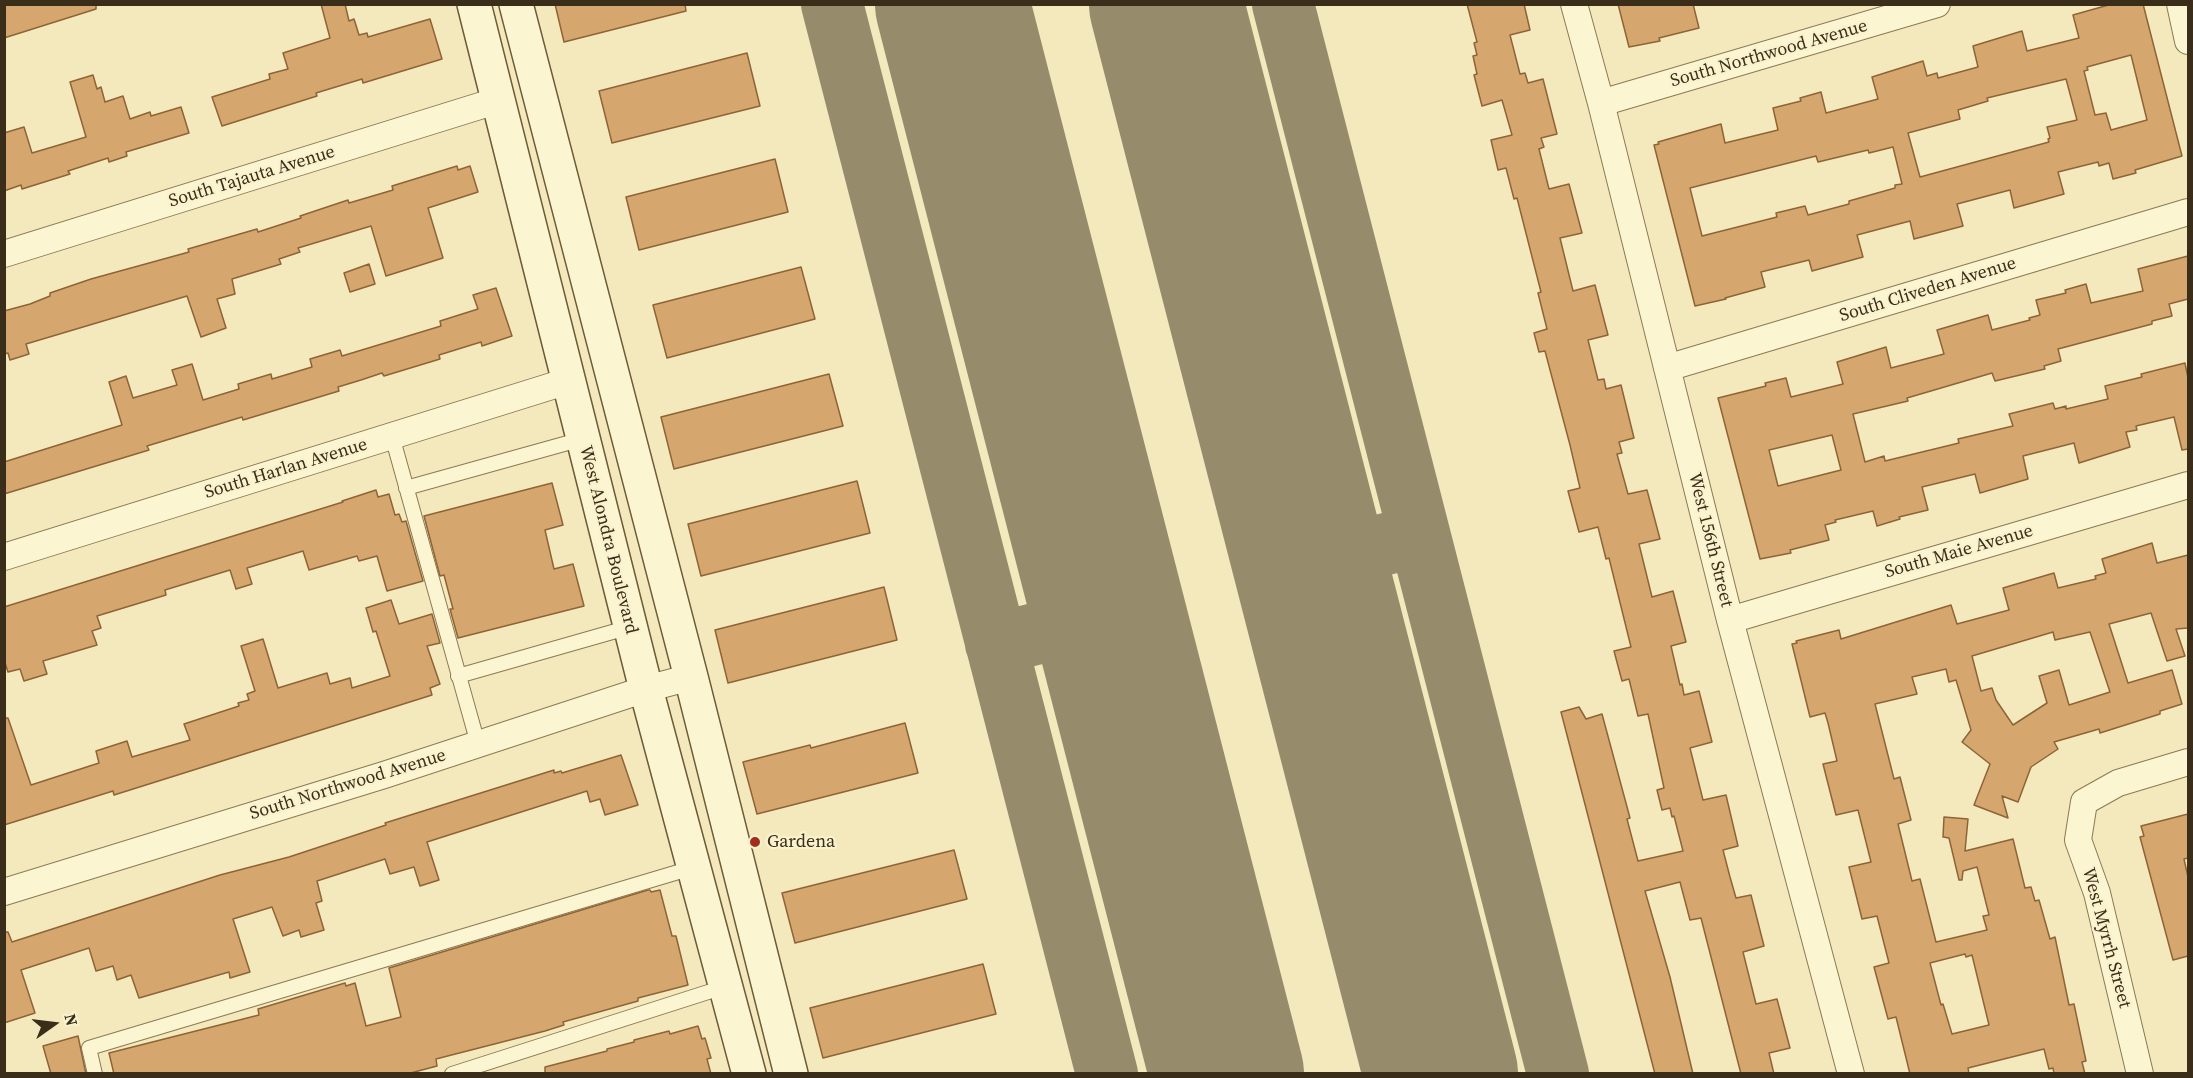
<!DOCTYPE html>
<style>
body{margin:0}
#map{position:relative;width:2193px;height:1078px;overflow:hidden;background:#f3e9bd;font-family:"Source Serif 4",serif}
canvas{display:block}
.frame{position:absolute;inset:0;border:6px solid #3a2e1a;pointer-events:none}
.north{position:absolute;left:24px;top:994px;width:60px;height:60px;-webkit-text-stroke:4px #f9f2cd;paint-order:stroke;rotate:76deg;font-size:16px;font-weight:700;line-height:24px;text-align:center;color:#3a2e1a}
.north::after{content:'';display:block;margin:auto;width:21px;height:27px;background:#3a2e1a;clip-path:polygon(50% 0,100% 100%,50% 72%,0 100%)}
</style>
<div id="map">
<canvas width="2193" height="1078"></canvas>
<div class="frame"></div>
<div class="north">N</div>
</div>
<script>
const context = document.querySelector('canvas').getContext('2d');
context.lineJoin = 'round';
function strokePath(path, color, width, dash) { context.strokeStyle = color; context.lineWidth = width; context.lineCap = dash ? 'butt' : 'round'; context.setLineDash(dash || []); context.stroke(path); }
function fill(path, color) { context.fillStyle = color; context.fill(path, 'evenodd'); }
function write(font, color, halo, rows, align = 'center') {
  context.font = font + ' "Source Serif 4",serif'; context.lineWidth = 4.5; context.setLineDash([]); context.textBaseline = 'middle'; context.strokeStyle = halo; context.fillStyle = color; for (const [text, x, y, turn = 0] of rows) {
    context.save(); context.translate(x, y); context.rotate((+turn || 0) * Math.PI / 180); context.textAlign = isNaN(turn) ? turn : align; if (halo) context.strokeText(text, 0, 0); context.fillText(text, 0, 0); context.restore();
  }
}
strokePath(new Path2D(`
 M 832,4 L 1107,1074
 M 1283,4 L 1558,1074
 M 1310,563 L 1418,536
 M 996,644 L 1109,615`), '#968c6c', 62);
strokePath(new Path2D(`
 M 952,4 L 1227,1074
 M 1166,4 L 1441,1074`), '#968c6c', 154);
const building = new Path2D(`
 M 4,4 L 96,4 L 96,9 L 4,38 Z
 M 321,4 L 345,4 L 349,21 L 354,19 L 359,35 L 367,33 L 368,37 L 430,19 L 442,59 L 363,83 L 362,79 L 316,93 L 317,96 L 222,126 L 212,97 L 270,79 L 269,74 L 288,69 L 283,53 L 330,38 Z
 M 555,4 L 685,4 L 686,11 L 564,42 Z
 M 1467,4 L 1524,4 L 1530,30 L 1510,35 L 1520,74 L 1525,73 L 1528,83 L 1543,79 L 1557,134 L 1541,138 L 1544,147 L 1539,149 L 1549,189 L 1569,184 L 1582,233 L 1560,238 L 1573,291 L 1595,285 L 1608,335 L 1588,340 L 1598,380 L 1604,379 L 1606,389 L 1621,385 L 1634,438 L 1619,442 L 1622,453 L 1617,454 L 1628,494 L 1647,490 L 1660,539 L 1639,544 L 1652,597 L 1673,591 L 1686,642 L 1671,646 L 1680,685 L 1682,684 L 1684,695 L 1699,691 L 1712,742 L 1690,748 L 1703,800 L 1726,795 L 1738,846 L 1723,850 L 1730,877 L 1736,898 L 1751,895 L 1764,946 L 1743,952 L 1756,1004 L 1777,999 L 1790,1048 L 1769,1053 L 1774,1074 L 1741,1074 L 1701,918 L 1690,920 L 1680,882 L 1645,891 L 1670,977 L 1693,1074 L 1655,1074 L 1561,712 L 1579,707 L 1586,719 L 1602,714 L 1630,818 L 1627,819 L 1638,861 L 1683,851 L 1674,816 L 1672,817 L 1670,808 L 1662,810 L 1657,790 L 1664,788 L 1648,714 L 1638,716 L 1629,679 L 1622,681 L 1614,651 L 1631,647 L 1609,558 L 1606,559 L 1598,527 L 1579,532 L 1568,491 L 1580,488 L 1570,445 L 1545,351 L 1539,352 L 1534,333 L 1547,329 L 1538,293 L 1541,292 L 1517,198 L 1514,199 L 1506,168 L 1498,170 L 1491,140 L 1512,135 L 1502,100 L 1482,106 L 1474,75 L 1477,74 L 1473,56 L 1477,55 L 1474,43 L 1477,42 Z
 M 1618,4 L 1693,4 L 1699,28 L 1659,38 L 1660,41 L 1629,47 Z
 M 2112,4 L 2143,4 L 2182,156 L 2135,170 L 2136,173 L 2113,179 L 2109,163 L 2099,166 L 2098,162 L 2058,172 L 2064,194 L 2014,208 L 2010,190 L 1957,204 L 1963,226 L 1914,239 L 1910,221 L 1857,235 L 1863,257 L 1812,271 L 1809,260 L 1761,272 L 1765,287 L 1725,298 L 1726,299 L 1695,306 L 1654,145 L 1659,144 L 1658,142 L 1721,124 L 1725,143 L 1778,130 L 1773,108 L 1801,101 L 1800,98 L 1821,92 L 1826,113 L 1878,99 L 1872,77 L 1923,61 L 1927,76 L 1937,73 L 1938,78 L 1978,67 L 1973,46 L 2022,31 L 2027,51 L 2079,38 L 2073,15 ZM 2131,55 L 2147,120 L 2111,130 L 2106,113 L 2095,115 L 2084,71 L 2088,70 L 2087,67 ZM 2066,79 L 2077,120 L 2047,127 L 2050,138 L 2048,139 L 2049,142 L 1920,177 L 1908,133 L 1960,119 L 1958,110 L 1988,101 L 1987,98 ZM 1893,147 L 1902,184 L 1895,185 L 1895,188 L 1849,201 L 1849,204 L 1808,215 L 1805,206 L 1776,213 L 1777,217 L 1702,236 L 1690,188 L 1816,156 L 1818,162 L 1868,150 L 1869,153 Z
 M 747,53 L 760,106 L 612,143 L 599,91 Z
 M 93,75 L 97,89 L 101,87 L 105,102 L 123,96 L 130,119 L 150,112 L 151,116 L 181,107 L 189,133 L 126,152 L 127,156 L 109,162 L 108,158 L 68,171 L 70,174 L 22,189 L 21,185 L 4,191 L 4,133 L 24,127 L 32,153 L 86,137 L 70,82 Z
 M 775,159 L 788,212 L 639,250 L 626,197 Z
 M 457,166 L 458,170 L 470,166 L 478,192 L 428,208 L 443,258 L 386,276 L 371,226 L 298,248 L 300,252 L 279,259 L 281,264 L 232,279 L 235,294 L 217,299 L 226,328 L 201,337 L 187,296 L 26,344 L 29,354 L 10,360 L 8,353 L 4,354 L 4,311 L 30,304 L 50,296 L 50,293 L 91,279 L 189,252 L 188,249 L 257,229 L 258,232 L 301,218 L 300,216 L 348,200 L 349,203 L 393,190 L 392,186 Z
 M 2188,256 L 2188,299 L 2169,304 L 2172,316 L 2152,321 L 2152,324 L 2058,349 L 2061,361 L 2044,366 L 2045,369 L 1995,381 L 1992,373 L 1907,398 L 1908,401 L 1853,414 L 1865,462 L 1884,456 L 1885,461 L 1959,443 L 1958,439 L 2013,426 L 2009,414 L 2053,403 L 2055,409 L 2066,406 L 2066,409 L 2108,399 L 2105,386 L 2142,377 L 2141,374 L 2185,363 L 2188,378 L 2188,449 L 2182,450 L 2174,417 L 2136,426 L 2137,430 L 2126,432 L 2130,447 L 2079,463 L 2074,443 L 2023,456 L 2028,479 L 1980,493 L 1975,474 L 1922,487 L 1928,510 L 1899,517 L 1900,519 L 1877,526 L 1873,511 L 1835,520 L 1836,522 L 1825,525 L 1829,540 L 1790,550 L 1791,553 L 1760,559 L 1718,398 L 1766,386 L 1765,383 L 1786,378 L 1791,397 L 1843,384 L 1837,362 L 1886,347 L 1891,368 L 1944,354 L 1937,330 L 1988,315 L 1992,330 L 2030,320 L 2029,318 L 2040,315 L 2036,300 L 2066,293 L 2065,290 L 2086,284 L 2091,303 L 2143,291 L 2138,269 ZM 1832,435 L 1841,470 L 1778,486 L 1769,450 Z
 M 369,264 L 375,284 L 350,292 L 344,273 Z
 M 801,267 L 815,319 L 667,358 L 653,305 Z
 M 496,288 L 512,336 L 482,346 L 481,342 L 439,355 L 440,359 L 384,376 L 382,373 L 361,380 L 338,387 L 339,391 L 243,420 L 242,417 L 147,446 L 149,450 L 4,494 L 4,462 L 122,425 L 109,382 L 126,376 L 133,398 L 177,385 L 172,370 L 192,364 L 203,400 L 239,389 L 238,384 L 271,374 L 272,379 L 312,367 L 310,359 L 340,350 L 342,356 L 441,326 L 440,321 L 478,309 L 473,295 Z
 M 829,374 L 843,426 L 674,469 L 661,417 Z
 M 857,481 L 870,533 L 701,576 L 688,524 Z
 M 552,483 L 563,525 L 545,530 L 554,569 L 573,564 L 584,606 L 458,638 L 450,609 L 453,609 L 444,575 L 440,576 L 424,516 Z
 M 376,490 L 378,497 L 389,494 L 395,515 L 399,514 L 402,522 L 406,521 L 423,581 L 387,591 L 377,556 L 359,561 L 357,556 L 309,570 L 303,551 L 247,568 L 252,584 L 236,589 L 230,570 L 165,590 L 166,595 L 97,616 L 101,628 L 92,631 L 97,645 L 43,661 L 47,674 L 24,681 L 20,669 L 8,672 L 4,660 L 4,607 L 343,502 L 342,501 Z
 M 2152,543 L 2157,563 L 2188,555 L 2188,628 L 2176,629 L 2185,656 L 2167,661 L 2151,613 L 2109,624 L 2128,683 L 2172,670 L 2182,704 L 2160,711 L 2160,714 L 2100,733 L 2099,729 L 2054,742 L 2058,749 L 2031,767 L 2018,802 L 2002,796 L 2008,818 L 1974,805 L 1990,764 L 1962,742 L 1971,730 L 1956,680 L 1949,682 L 1946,669 L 1912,677 L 1917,694 L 1875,704 L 1894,779 L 1900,777 L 1911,820 L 1898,824 L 1912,881 L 1920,879 L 1936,942 L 1987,930 L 1983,916 L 1989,915 L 1977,867 L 1963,871 L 1962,880 L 1959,880 L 1949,838 L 1943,837 L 1944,817 L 1968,819 L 1965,851 L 2013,839 L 2025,888 L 2031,887 L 2035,901 L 2039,900 L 2050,939 L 2055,937 L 2069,1005 L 2074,1004 L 2086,1061 L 2082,1062 L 2085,1074 L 2054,1074 L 2053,1068 L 2049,1069 L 2044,1049 L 1968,1068 L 1969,1074 L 1910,1074 L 1896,1017 L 1888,1019 L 1874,967 L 1889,963 L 1877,916 L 1862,919 L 1849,867 L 1871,862 L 1858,810 L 1836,815 L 1823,764 L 1837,761 L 1828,723 L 1825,713 L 1810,717 L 1792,644 L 1797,643 L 1796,641 L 1839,630 L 1841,639 L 1951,605 L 1957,624 L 2009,610 L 2003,588 L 2054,573 L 2058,588 L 2096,579 L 2095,576 L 2106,573 L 2102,559 ZM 2053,632 L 2055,640 L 2090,632 L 2110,692 L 2069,705 L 2059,670 L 2039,676 L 2047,703 L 2013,725 L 1996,700 L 1992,688 L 1981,691 L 1972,656 ZM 1965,954 L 1966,957 L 1972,955 L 1989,1025 L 1952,1034 L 1943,1004 L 1941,1005 L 1930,963 Z
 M 884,587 L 897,640 L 728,683 L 715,630 Z
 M 391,600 L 399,624 L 432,614 L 440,643 L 427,646 L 440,684 L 430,688 L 432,695 L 114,795 L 113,791 L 4,825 L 4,718 L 8,718 L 31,785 L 99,763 L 96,751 L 127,741 L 132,757 L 190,740 L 184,724 L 239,706 L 238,703 L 249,700 L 247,694 L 255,691 L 241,646 L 263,639 L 278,688 L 327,673 L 330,684 L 350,678 L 352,688 L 390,676 L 376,631 L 373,632 L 366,608 Z
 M 905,723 L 918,773 L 757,814 L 743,762 L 810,745 L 811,748 Z
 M 621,755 L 638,805 L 605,815 L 600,799 L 590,802 L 587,791 L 427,842 L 439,880 L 420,886 L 414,867 L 390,874 L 385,859 L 317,881 L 322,901 L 316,903 L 324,930 L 301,937 L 299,930 L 283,936 L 272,907 L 233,919 L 250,972 L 230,978 L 229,972 L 139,998 L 131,975 L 117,980 L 113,966 L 96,971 L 89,948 L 21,970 L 35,1013 L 4,1023 L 4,932 L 8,932 L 12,942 L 220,875 L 289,857 L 386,825 L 385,823 L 554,770 L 554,773 L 561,771 L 562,773 Z
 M 2188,814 L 2188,858 L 2184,859 L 2188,877 L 2188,956 L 2173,960 L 2140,837 L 2144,836 L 2141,826 Z
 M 954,850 L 967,899 L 795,943 L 782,893 Z
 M 648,890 L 650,890 L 651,892 L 660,890 L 672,936 L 676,936 L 688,985 L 638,998 L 638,1001 L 563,1022 L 564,1025 L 545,1031 L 436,1059 L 437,1066 L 407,1074 L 114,1074 L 109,1053 L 259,1015 L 258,1009 L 345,983 L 346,986 L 355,983 L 366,1026 L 401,1017 L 389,968 Z
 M 983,964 L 996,1014 L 823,1058 L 810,1008 Z
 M 698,1026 L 702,1039 L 705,1038 L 711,1058 L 707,1059 L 711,1074 L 545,1074 L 545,1067 L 607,1051 L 607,1049 L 634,1042 L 634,1040 L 669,1031 L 670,1034 Z
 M 78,1036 L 86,1074 L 51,1074 L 43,1046 Z`);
fill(building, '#d5a66e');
strokePath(building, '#8e6437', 1.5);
const lane = new Path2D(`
 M 392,436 L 478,744
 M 406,488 L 582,439
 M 458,676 L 630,627
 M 95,1074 L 89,1048 L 695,867
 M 452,1074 L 727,986`);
const street = new Path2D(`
 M 1574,4 L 1601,103 L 1730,620 L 1851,1074
 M 2180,4 L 2188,41
 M 1601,103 L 1937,4
 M 4,254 L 499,100
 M 1667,368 L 2188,212
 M 4,557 L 568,381
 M 1730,620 L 2188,485
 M 4,892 L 384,775 L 646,689 L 691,677
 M 2140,1074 L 2097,893 L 2078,840 L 2084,802 L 2118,783 L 2188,762`);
const secondary = new Path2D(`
 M 474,4 L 646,689 L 749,1074
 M 516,4 L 691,677 L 791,1074`);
strokePath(lane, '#8c7954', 16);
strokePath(street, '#8c7954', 28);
strokePath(secondary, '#6e5a37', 36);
strokePath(lane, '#fcf5d1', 14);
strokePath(street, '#fcf5d1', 26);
strokePath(secondary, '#fcf5d1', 33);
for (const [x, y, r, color] of [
 [755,842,6,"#a22d1d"]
]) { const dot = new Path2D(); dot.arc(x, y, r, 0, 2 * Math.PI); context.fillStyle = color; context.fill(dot); strokePath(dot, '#f9f2cd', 2); }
write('18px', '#3a2e1a', '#f9f2cd', [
 ["South Northwood Avenue",1769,54,-16],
 ["South Tajauta Avenue",252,177,-17],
 ["South Cliveden Avenue",1928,290,-17],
 ["South Harlan Avenue",286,469,-17],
 ["West Alondra Boulevard",608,540,76],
 ["West 156th Street",1710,540,76],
 ["South Maie Avenue",1959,552,-16],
 ["South Northwood Avenue",348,785,-17],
 ["West Myrrh Street",2106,938,75]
]);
write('18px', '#3a2e1a', '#f9f2cd', [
 ["Gardena",767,842]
], 'left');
</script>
